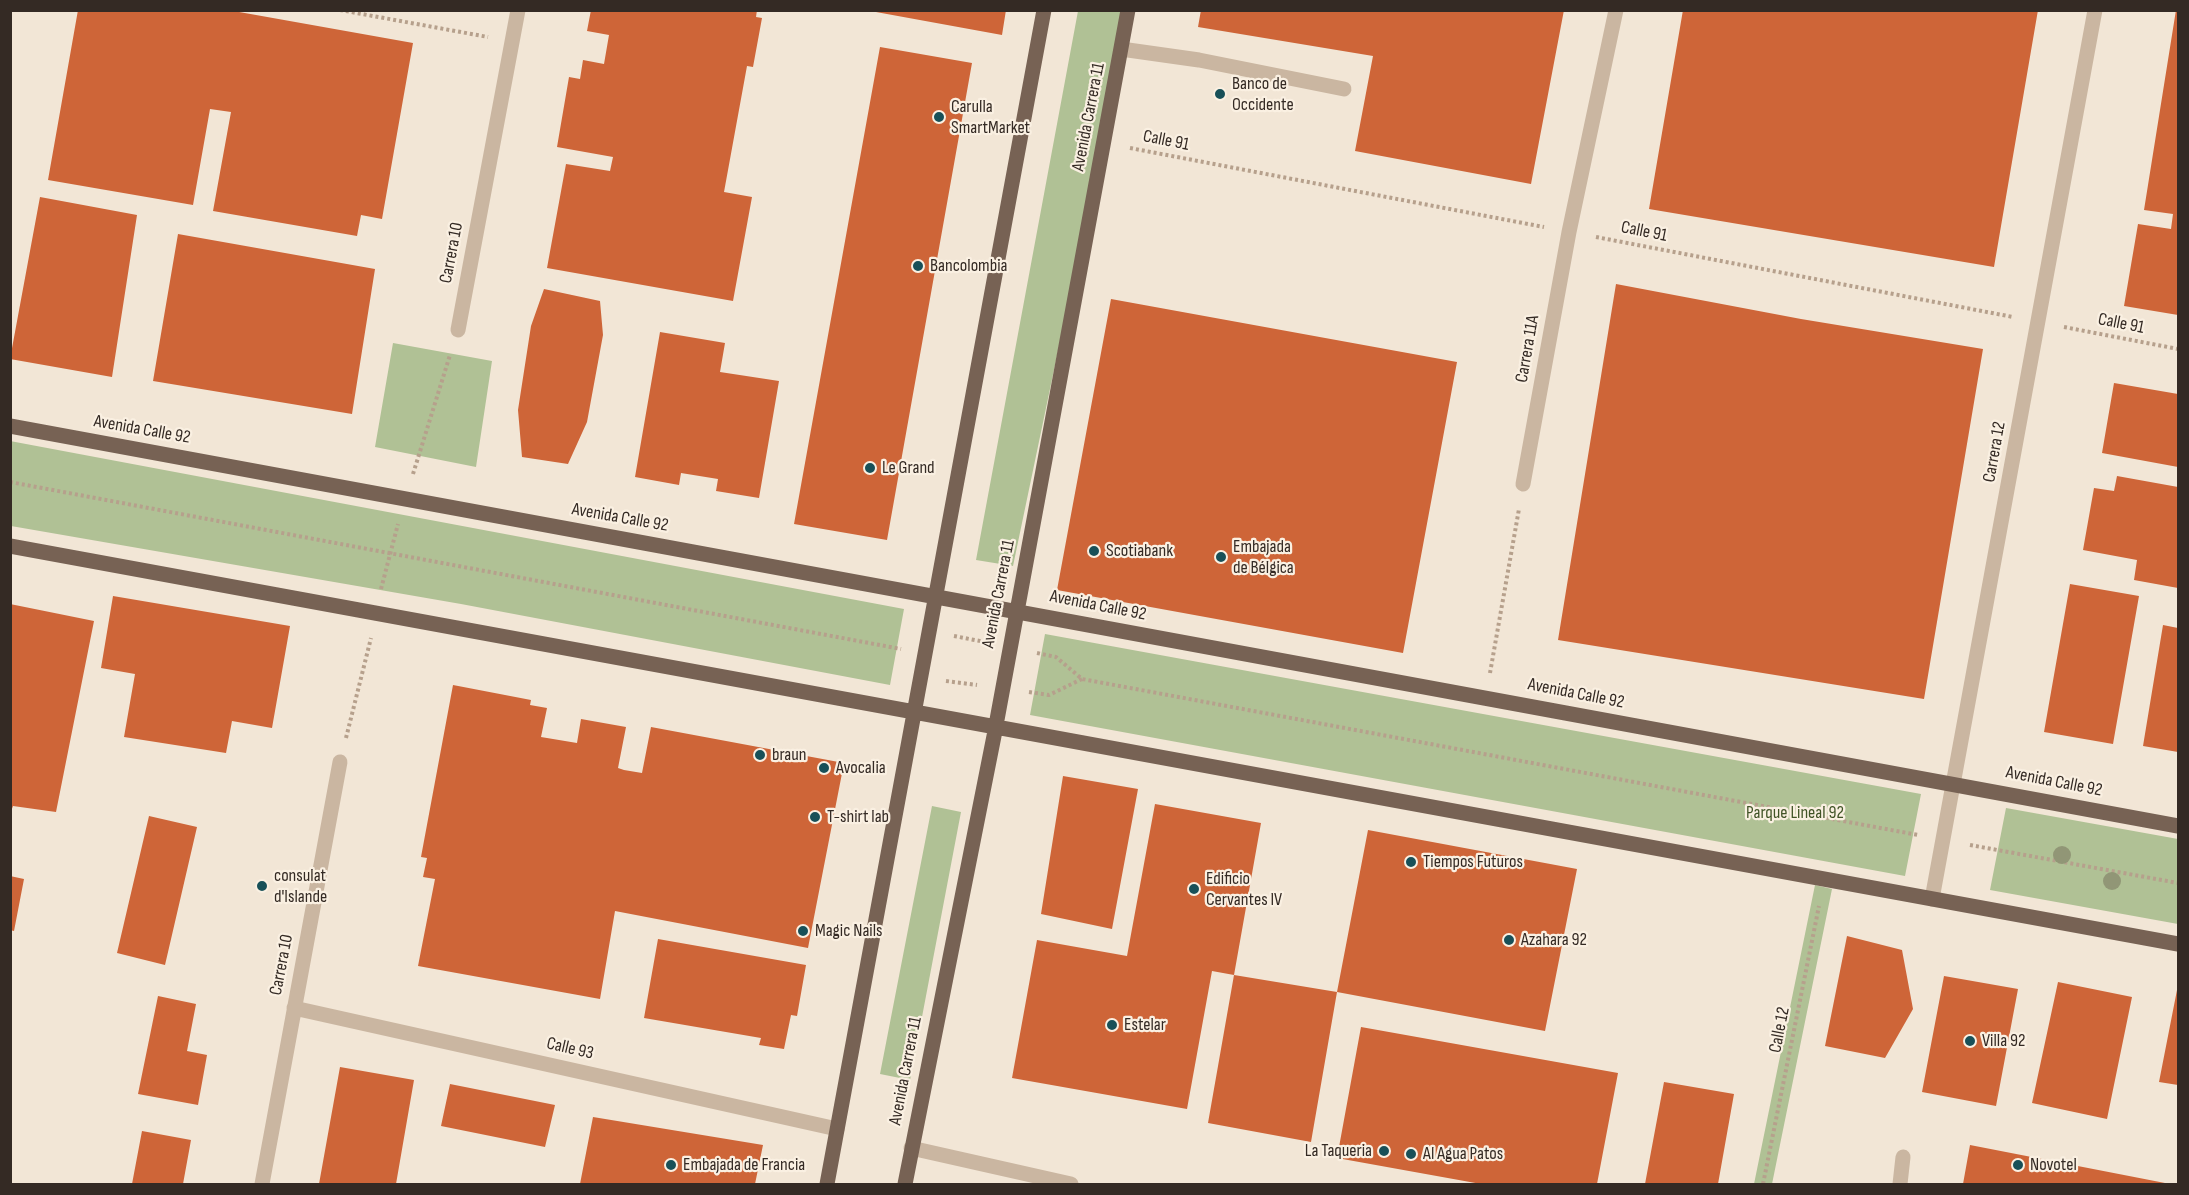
<!DOCTYPE html>
<meta charset="utf-8">
<style>
body{margin:0}
#map{position:relative;width:2189px;height:1195px;overflow:hidden;background:#f2e6d6;font-family:"Sofia Sans Condensed",sans-serif}
canvas{display:block}
.frame{position:absolute;inset:0;border:12px solid #342a24;pointer-events:none}
</style>
<div id="map">
<canvas width="2189" height="1195"></canvas>
<div class="frame"></div>
</div>
<script>
const context = document.querySelector('canvas').getContext('2d');
context.lineJoin = 'round';
function fill(path, color) { context.fillStyle = color; context.fill(path, 'evenodd'); }
function strokePath(path, color, width, dash) { context.strokeStyle = color; context.lineWidth = width; context.lineCap = dash ? 'butt' : 'round'; context.setLineDash(dash || []); context.stroke(path); }
function write(font, color, halo, rows, align = 'center') {
  context.font = font + ' "Sofia Sans Condensed",sans-serif'; context.lineWidth = 4.5; context.setLineDash([]); context.textBaseline = 'middle'; context.strokeStyle = halo; context.fillStyle = color; for (const [text, x, y, turn = 0] of rows) {
    context.save(); context.translate(x, y); context.rotate((+turn || 0) * Math.PI / 180); context.textAlign = isNaN(turn) ? turn : align; if (halo) context.strokeText(text, 0, 0); context.fillText(text, 0, 0); context.restore();
  }
}
fill(new Path2D(`
 M 1078,11 L 1127,11 L 1121,49 L 1013,566 L 976,560 Z
 M 393,343 L 492,361 L 476,467 L 375,447 Z
 M 10,441 L 904,609 L 890,685 L 461,604 L 11,526 Z
 M 1045,634 L 1921,794 L 1905,876 L 1030,715 Z
 M 932,806 L 961,812 L 910,1080 L 880,1074 Z
 M 2006,808 L 2178,839 L 2178,924 L 1990,890 Z
 M 1815,885 L 1832,889 L 1772,1184 L 1754,1184 Z`), '#b0c195');
fill(new Path2D(`
 M 78,10 L 228,10 L 413,43 L 382,219 L 361,215 L 357,236 L 213,211 L 231,112 L 210,109 L 193,205 L 48,180 Z
 M 591,10 L 757,10 L 756,17 L 762,18 L 753,67 L 747,66 L 724,192 L 752,197 L 733,301 L 547,268 L 566,164 L 610,171 L 613,157 L 557,147 L 569,77 L 580,79 L 583,60 L 604,64 L 609,35 L 587,31 Z
 M 865,10 L 1006,10 L 1002,35 Z
 M 1201,10 L 1564,10 L 1531,184 L 1355,151 L 1373,56 L 1198,27 Z
 M 1683,10 L 2038,10 L 1994,267 L 1649,209 Z
 M 2176,10 L 2178,10 L 2178,315 L 2124,306 L 2138,224 L 2171,229 L 2173,214 L 2144,210 Z
 M 880,47 L 972,63 L 887,540 L 794,524 Z
 M 40,197 L 137,215 L 112,377 L 10,359 Z
 M 178,234 L 375,269 L 352,414 L 153,381 Z
 M 1616,284 L 1801,319 L 1983,349 L 1924,699 L 1558,640 Z
 M 544,289 L 600,301 L 603,335 L 587,422 L 568,464 L 522,457 L 518,410 L 531,326 Z
 M 1111,299 L 1457,362 L 1403,653 L 1057,590 Z
 M 660,332 L 725,343 L 720,372 L 779,381 L 759,498 L 716,491 L 718,479 L 681,473 L 679,485 L 635,477 Z
 M 2114,383 L 2178,394 L 2178,467 L 2102,453 Z
 M 2117,476 L 2178,487 L 2178,588 L 2134,580 L 2137,560 L 2083,550 L 2094,488 L 2114,491 Z
 M 2070,584 L 2139,596 L 2113,744 L 2044,732 Z
 M 113,596 L 290,626 L 272,728 L 232,721 L 226,753 L 124,737 L 135,674 L 101,668 Z
 M 10,604 L 94,621 L 56,812 L 13,806 L 10,814 Z
 M 2163,625 L 2178,628 L 2178,752 L 2143,746 Z
 M 453,685 L 531,700 L 530,705 L 547,708 L 541,737 L 577,743 L 581,719 L 626,727 L 618,768 L 624,770 L 642,773 L 651,727 L 844,763 L 808,948 L 615,911 L 600,999 L 418,966 L 435,879 L 423,877 L 427,858 L 421,857 Z
 M 1063,776 L 1138,789 L 1112,929 L 1041,914 Z
 M 1155,804 L 1261,823 L 1234,975 L 1337,992 L 1368,830 L 1577,869 L 1545,1031 L 1337,992 L 1311,1142 L 1208,1123 L 1234,975 L 1212,971 L 1187,1109 L 1012,1078 L 1037,940 L 1127,956 Z
 M 149,816 L 197,827 L 165,965 L 117,953 Z
 M 10,876 L 24,879 L 14,931 L 10,930 Z
 M 1847,936 L 1902,950 L 1913,1009 L 1885,1058 L 1825,1046 Z
 M 658,939 L 806,965 L 797,1016 L 791,1015 L 784,1049 L 759,1045 L 761,1038 L 644,1018 Z
 M 1944,976 L 2018,989 L 1996,1106 L 1922,1092 Z
 M 2058,982 L 2132,997 L 2107,1119 L 2032,1103 Z
 M 2177,990 L 2178,990 L 2178,1085 L 2159,1082 Z
 M 158,996 L 196,1004 L 187,1051 L 207,1055 L 198,1105 L 138,1094 Z
 M 1361,1027 L 1618,1073 L 1597,1184 L 1481,1184 L 1337,1158 Z
 M 340,1067 L 414,1080 L 396,1184 L 319,1184 Z
 M 1664,1082 L 1734,1094 L 1718,1184 L 1645,1184 Z
 M 450,1084 L 555,1105 L 545,1147 L 441,1126 Z
 M 593,1117 L 763,1145 L 755,1184 L 580,1184 Z
 M 142,1131 L 191,1140 L 183,1184 L 132,1184 Z
 M 1970,1145 L 2165,1183 L 2164,1184 L 1963,1184 Z`), '#ce6538');
strokePath(new Path2D(`
 M 340,10 L 488,37
 M 1130,148 L 1544,227
 M 1596,237 L 2013,317
 M 2064,327 L 2178,349
 M 413,474 L 450,355
 M 10,482 L 901,649
 M 381,589 L 398,524
 M 954,636 L 985,642
 M 1037,653 L 1056,657 L 1082,679 L 1918,835
 M 1490,673 L 1519,509
 M 946,681 L 977,685
 M 1029,692 L 1049,695 L 1082,679
 M 346,738 L 371,638
 M 1970,845 L 2178,883
 M 1763,1184 L 1819,906`), '#b6a08c', 4, [3, 3]);
strokePath(new Path2D(`
 M 1121,49 L 1199,60 L 1344,89
 M 458,330 L 518,10
 M 1523,484 L 1569,232 L 1616,10
 M 1932,899 L 2095,10
 M 294,1008 L 837,1129
 M 911,1148 L 1071,1184
 M 262,1184 L 340,762
 M 1900,1184 L 1903,1157`), '#cab6a1', 15);
strokePath(new Path2D(`
 M 10,426 L 2178,826
 M 10,546 L 2178,944
 M 827,1184 L 1044,10
 M 905,1184 L 994,736 L 1128,10`), '#776254', 15);
context.fillStyle = '#919676';
for (const [x, y] of [
 [2062,855],
 [2112,881]
]) { context.beginPath(); context.arc(x, y, 9, 0, 2 * Math.PI); context.fill(); }
for (const [x, y, r, color] of [
 [1220,94,6,"#185058"],
 [939,117,6,"#185058"],
 [918,266,6,"#185058"],
 [870,468,6,"#185058"],
 [1094,551,6,"#185058"],
 [1221,557,6,"#185058"],
 [760,755,6,"#185058"],
 [824,768,6,"#185058"],
 [815,817,6,"#185058"],
 [1411,862,6,"#185058"],
 [262,886,6,"#185058"],
 [1194,889,6,"#185058"],
 [803,931,6,"#185058"],
 [1509,940,6,"#185058"],
 [1112,1025,6,"#185058"],
 [1970,1041,6,"#185058"],
 [1384,1151,6,"#185058"],
 [1411,1154,6,"#185058"],
 [671,1165,6,"#185058"],
 [2018,1165,6,"#185058"]
]) { const dot = new Path2D(); dot.arc(x, y, r, 0, 2 * Math.PI); context.fillStyle = color; context.fill(dot); strokePath(dot, '#faf0e2', 2); }
write('18px', '#342a24', '#faf0e2', [
 ["Banco de",1232,84],
 ["Occidente",1232,105],
 ["Carulla",951,107],
 ["SmartMarket",951,128],
 ["Bancolombia",930,266],
 ["Le Grand",882,468],
 ["Embajada",1233,547],
 ["de Bélgica",1233,568],
 ["Scotiabank",1106,551],
 ["braun",772,755],
 ["Avocalia",836,768],
 ["T-shirt lab",827,817],
 ["Tiempos Futuros",1423,862],
 ["consulat",274,876],
 ["d'Islande",274,897],
 ["Edificio",1206,879],
 ["Cervantes IV",1206,900],
 ["Magic Nails",815,931],
 ["Azahara 92",1521,940],
 ["Estelar",1124,1025],
 ["Villa 92",1982,1041],
 ["La Taqueria",1372,1151,"right"],
 ["Al Agua Patos",1423,1154],
 ["Embajada de Francia",683,1165],
 ["Novotel",2030,1165]
], 'left');
write('18px', '#342a24', '#faf0e2', [
 ["Avenida Carrera 11",1089,117,-79],
 ["Calle 91",1166,141,11],
 ["Calle 91",1644,232,11],
 ["Carrera 10",452,253,-79],
 ["Calle 91",2121,324,11],
 ["Carrera 11A",1528,349,-80],
 ["Avenida Calle 92",142,430,10],
 ["Carrera 12",1995,452,-80],
 ["Avenida Calle 92",620,518,10],
 ["Avenida Carrera 11",999,594,-79],
 ["Avenida Calle 92",1098,606,11],
 ["Avenida Calle 92",1576,694,11],
 ["Avenida Calle 92",2054,782,11],
 ["Carrera 10",282,965,-79],
 ["Calle 12",1780,1030,-79],
 ["Calle 93",570,1049,13],
 ["Avenida Carrera 11",906,1071,-79]
]);
write('18px', '#415427', '#faf0e2', [
 ["Parque Lineal 92",1795,813]
]);
</script>
